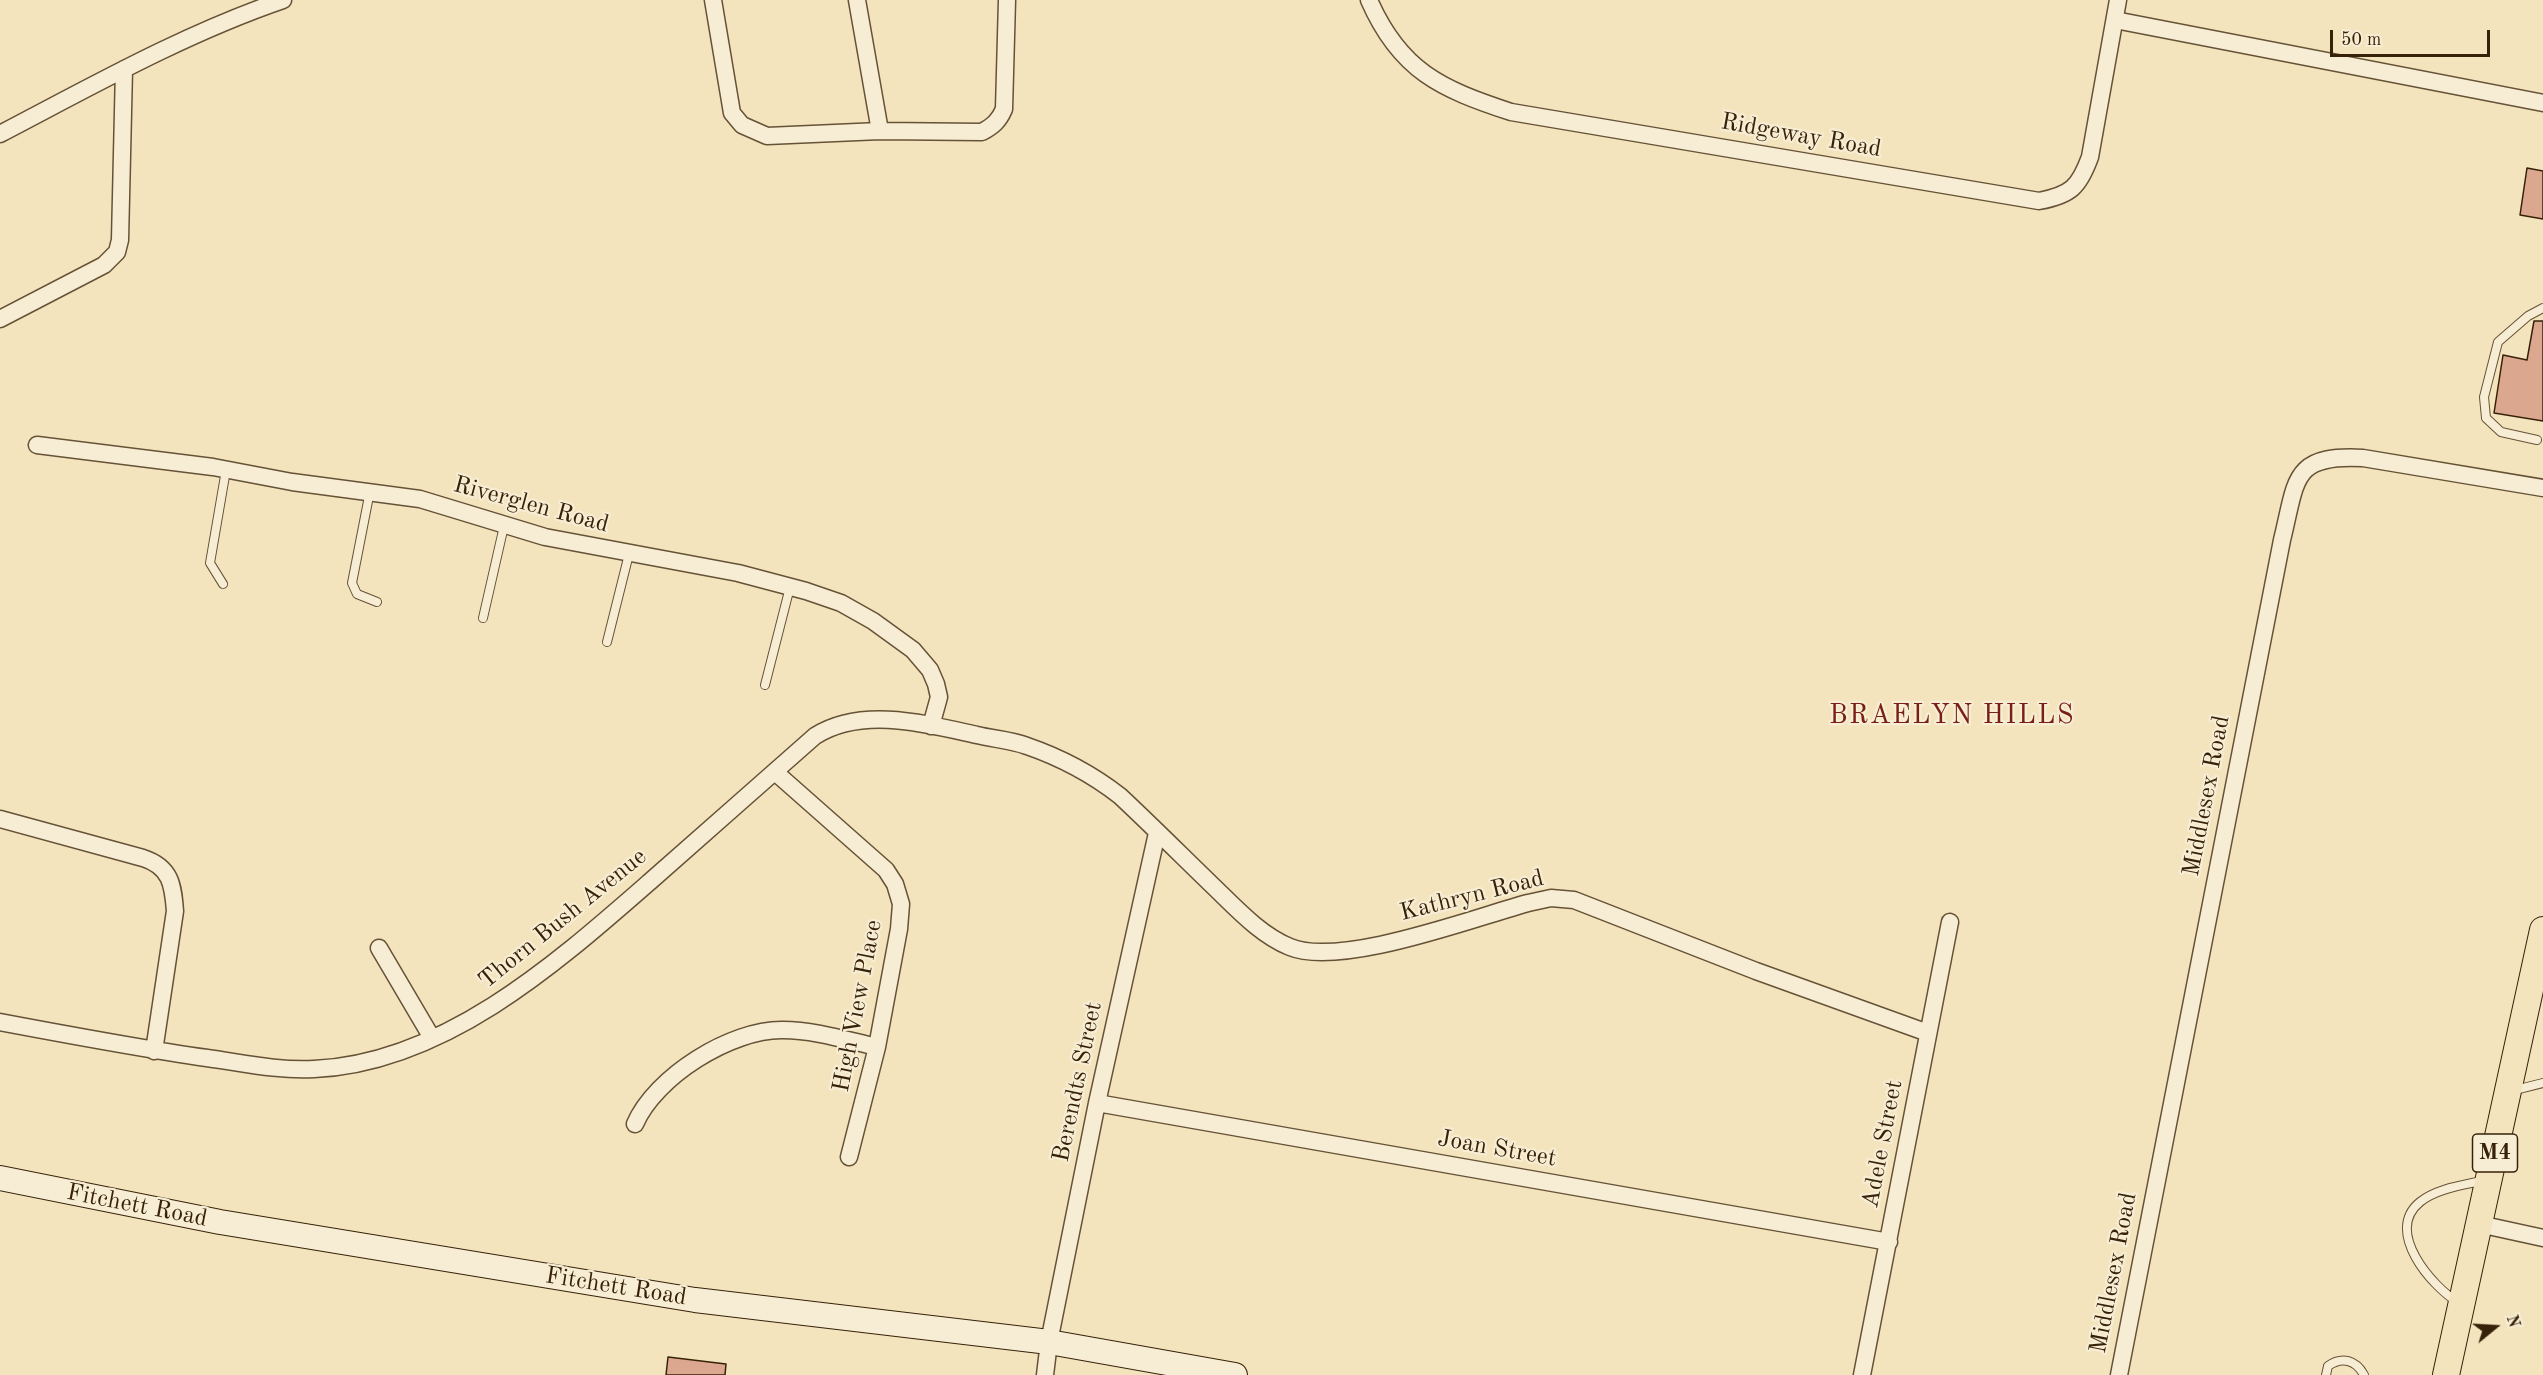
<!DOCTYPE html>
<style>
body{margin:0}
#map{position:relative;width:2543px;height:1375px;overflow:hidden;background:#f3e4bd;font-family:"Old Standard TT",serif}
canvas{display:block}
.north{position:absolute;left:2465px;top:1297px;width:60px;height:60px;-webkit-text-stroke:4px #f7edd4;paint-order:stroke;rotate:72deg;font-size:16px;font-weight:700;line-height:24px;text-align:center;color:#372209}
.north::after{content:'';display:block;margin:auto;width:21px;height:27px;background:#372209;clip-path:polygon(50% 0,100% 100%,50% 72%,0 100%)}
.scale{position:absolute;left:2330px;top:30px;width:160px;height:27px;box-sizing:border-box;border:3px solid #372209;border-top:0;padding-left:8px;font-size:18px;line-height:21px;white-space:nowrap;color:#372209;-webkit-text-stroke:4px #f7edd4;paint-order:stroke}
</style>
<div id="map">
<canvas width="2543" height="1375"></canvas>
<div class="north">N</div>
<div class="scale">50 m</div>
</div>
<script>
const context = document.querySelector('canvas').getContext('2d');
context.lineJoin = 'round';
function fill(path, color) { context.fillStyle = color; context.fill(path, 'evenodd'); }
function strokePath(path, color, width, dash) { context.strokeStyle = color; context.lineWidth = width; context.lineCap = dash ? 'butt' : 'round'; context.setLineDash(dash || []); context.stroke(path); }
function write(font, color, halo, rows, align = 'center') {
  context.font = font + ' "Old Standard TT",serif'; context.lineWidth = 4.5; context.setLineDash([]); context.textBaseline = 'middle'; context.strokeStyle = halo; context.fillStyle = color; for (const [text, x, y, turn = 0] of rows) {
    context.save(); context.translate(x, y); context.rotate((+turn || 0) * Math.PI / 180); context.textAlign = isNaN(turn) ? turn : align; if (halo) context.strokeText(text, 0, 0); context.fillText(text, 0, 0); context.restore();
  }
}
const building = new Path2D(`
 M 2527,168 L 2543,171 L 2543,219 L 2520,215 Z
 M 2534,321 L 2543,321 L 2543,421 L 2494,413 L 2503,355 L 2527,360 Z
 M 668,1357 L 726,1364 L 725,1375 L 666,1375 Z`);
fill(building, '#dca78f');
strokePath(building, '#372209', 1.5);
const lane = new Path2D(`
 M 2537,440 L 2501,432 L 2486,418 L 2484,397 L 2498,342 L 2528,316 L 2543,308
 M 370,491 L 352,583 L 357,594 L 377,602
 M 223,584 L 210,563 L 226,470
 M 483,618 L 504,526
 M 607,642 L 629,554
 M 765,685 L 790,587
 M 2511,1091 L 2543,1083
 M 2459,1303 C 2431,1286 2384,1231 2420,1202 C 2437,1188 2465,1185 2486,1180
 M 2326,1375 L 2328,1366 C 2342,1356 2356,1360 2364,1375`);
const street = new Path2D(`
 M 713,0 L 732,113 L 742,125 L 767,136 L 880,131 L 982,132 C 993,126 999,121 1004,109 L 1007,0
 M 857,0 L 880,131
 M 1369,0 C 1400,71 1441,89 1511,112 L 2039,201 C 2071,195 2079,187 2090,157 L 2118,0
 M 2115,20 L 2543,103
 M 0,134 C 92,86 184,34 283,0
 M 0,319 L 104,265 L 117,252 L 120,240 L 124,69
 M 37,445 L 213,467 L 292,482 L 420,499 L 545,537 L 738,573 L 806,591 L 841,603 L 873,621 L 913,650 L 930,670 L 936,684 L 939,697 L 931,726
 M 775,772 L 886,870 L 895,884 L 901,904 L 899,929 L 877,1047 L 849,1157
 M 0,819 L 143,858 C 171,867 173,885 175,911 L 154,1051
 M 379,948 L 432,1038
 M 0,1022 C 69,1035 138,1048 207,1058 C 243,1063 278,1071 314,1069 C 446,1063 559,961 654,878 C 708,831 761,783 815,736 C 862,706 927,724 977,735 C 993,739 1011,740 1027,746 C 1059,757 1093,775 1120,796 C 1151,825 1181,855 1212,885 C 1235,907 1260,935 1290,947 C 1341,968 1473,918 1528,903 L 1551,898 L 1574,900 L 1756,971 L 1928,1033
 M 1097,1103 L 1889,1242
 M 635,1124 C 655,1077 731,1029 783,1030 C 814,1030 846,1040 877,1047
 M 2479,1224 L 2543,1238
 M 1045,1375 L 1049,1342 L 1097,1103 L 1157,833
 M 1862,1375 L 1950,922
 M 2119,1375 L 2282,540 C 2297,480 2291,454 2363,458 L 2543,488`);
const secondary = new Path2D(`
 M 0,1178 L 220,1222 L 695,1300 L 1049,1342 L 1235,1375`);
const primary = new Path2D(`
 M 2446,1375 L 2543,930`);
strokePath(lane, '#665236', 10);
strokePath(street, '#665236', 19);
strokePath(secondary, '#372209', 26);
strokePath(primary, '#372209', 28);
strokePath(lane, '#f7edd4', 8);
strokePath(street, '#f7edd4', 16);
strokePath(secondary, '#f7edd4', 24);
strokePath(primary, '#f3e4bd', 26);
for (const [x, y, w] of [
 [2495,1153,45]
]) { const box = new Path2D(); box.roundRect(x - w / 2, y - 19, w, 38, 4.5); context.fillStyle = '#f7edd4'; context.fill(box); strokePath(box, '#372209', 1.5); }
write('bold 22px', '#372209', null, [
 ["M4",2495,1153]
]);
write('24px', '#372209', '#f7edd4', [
 ["Ridgeway Road",1801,136,10],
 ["Riverglen Road",531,505,15],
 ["Middlesex Road",2207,796,-79],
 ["Kathryn Road",1472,896,-14],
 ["Thorn Bush Avenue",563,919,-39],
 ["High View Place",858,1006,-79],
 ["Berendts Street",1078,1082,-78],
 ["Adele Street",1883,1144,-79],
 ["Joan Street",1497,1149,10],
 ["Fitchett Road",137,1206,11],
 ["Middlesex Road",2114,1273,-79],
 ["Fitchett Road",616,1287,9]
]);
context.letterSpacing = '1.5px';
write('27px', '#7a1f14', '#f7edd4', [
 ["BRAELYN HILLS",1952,716]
]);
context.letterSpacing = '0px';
</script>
